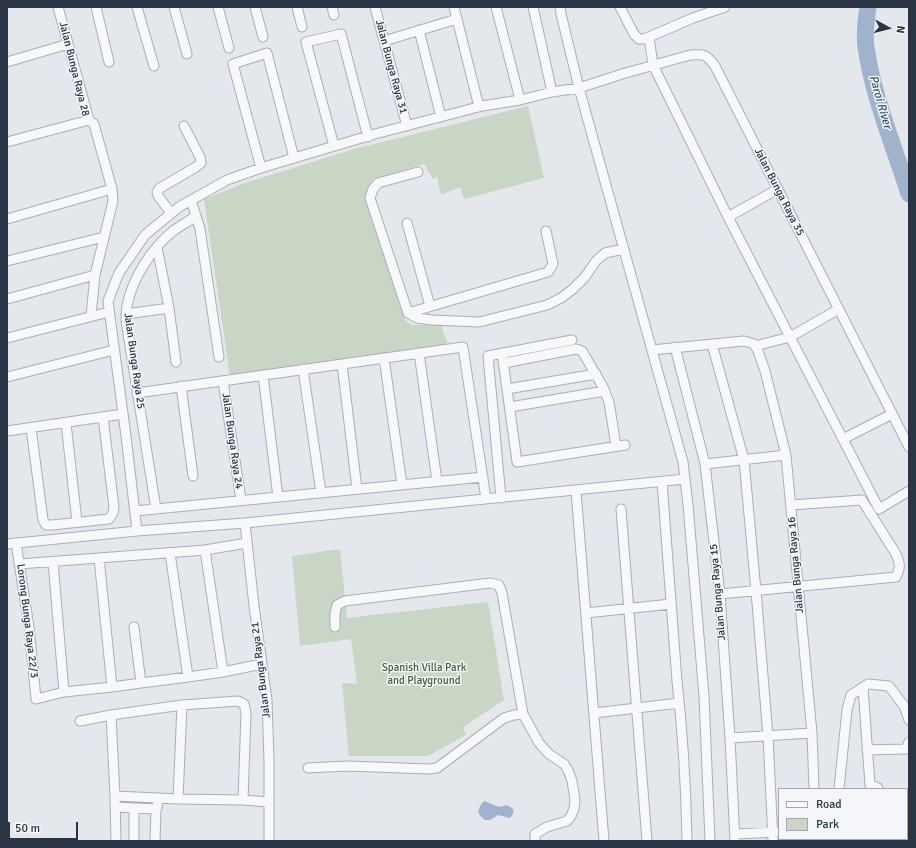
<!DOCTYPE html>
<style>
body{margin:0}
#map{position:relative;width:916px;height:848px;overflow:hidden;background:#e4e7ec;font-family:Signika,sans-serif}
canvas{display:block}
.frame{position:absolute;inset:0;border:8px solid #2b3445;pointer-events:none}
.legend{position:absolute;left:778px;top:788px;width:130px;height:52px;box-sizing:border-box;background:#f4f6f9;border:1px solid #a4a8b1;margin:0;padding:5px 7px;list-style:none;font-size:12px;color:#2b3445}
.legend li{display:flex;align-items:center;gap:8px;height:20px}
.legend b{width:20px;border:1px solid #a4a8b1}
.north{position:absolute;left:868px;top:8px;width:40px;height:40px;-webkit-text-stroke:3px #f4f6f9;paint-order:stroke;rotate:97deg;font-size:11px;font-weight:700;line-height:16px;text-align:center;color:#2b3445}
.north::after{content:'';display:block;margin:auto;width:14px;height:18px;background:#2b3445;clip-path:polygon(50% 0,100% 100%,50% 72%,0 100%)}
.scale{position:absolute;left:8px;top:822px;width:70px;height:18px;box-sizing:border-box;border:2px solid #2b3445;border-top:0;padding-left:5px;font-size:12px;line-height:14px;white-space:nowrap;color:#2b3445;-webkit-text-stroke:3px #f4f6f9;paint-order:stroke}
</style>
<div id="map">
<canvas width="916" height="848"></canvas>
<div class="frame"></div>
<ul class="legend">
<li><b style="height:5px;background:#f7f8fa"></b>Road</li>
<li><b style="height:11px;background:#c9d6c5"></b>Park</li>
</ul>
<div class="north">N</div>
<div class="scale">50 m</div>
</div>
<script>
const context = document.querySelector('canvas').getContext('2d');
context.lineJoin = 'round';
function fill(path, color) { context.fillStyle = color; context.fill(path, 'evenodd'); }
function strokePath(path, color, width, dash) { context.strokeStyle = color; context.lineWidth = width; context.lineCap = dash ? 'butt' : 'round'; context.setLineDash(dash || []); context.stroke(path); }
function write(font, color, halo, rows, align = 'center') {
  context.font = font + ' Signika,sans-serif'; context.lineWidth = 3; context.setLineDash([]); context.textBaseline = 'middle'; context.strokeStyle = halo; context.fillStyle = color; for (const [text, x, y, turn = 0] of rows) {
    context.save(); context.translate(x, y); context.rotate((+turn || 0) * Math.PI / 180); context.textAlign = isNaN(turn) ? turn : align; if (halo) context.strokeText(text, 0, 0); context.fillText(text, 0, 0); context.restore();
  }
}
fill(new Path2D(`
 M 528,106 L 544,178 L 464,199 L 460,187 L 441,195 L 437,177 L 433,179 L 424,164 L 373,179 L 366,198 L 405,320 L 412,325 L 441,325 L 448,345 L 230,376 L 204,199 L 245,183 L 354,149 Z
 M 340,549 L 347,618 L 488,602 L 504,700 L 463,727 L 466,735 L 428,756 L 349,756 L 342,683 L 357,684 L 351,639 L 300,646 L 292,556 Z`), '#c9d6c5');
fill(new Path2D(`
 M 484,801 C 494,804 496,809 506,805 C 514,808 516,811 510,818 L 498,815 L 490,820 L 485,820 C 476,814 477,809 484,801 Z`), '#9fb4cc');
strokePath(new Path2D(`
 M 868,7 C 866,20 864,34 866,47 C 873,97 894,146 909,194`), '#9fb4cc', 17);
const minor = new Path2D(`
 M 58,7 L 89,120
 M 96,7 L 109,62
 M 137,7 L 154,66
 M 174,7 L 187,54
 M 218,7 L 229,48
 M 255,7 L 263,37
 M 297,7 L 302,27
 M 332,7 L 334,15
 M 375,7 L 407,126
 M 454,7 L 479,107
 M 496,7 L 520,100
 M 533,7 L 552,92
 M 560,7 L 561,14 L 579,88 L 683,462 L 688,505 L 704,696 L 710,841
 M 620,7 L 634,34 L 639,39 L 644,39 L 649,37
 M 725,7 L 693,18 L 649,37 L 653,65 L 728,217 L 879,509 L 909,491
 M 419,30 L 441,117
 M 384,41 L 457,19
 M 7,62 L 68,44
 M 89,120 L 94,124 L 112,189 L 113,201 L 95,275 L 91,316
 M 7,142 L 89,120
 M 334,146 L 306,42 L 341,34 L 368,137
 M 261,168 L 233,64 L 267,53 L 294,158
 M 418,172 L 378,183 L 373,189 L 370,198 L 408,313 L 417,318 L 432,320 L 479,322 L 547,305 L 561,298 L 573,289 L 585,277 L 596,261 L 605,253 L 624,249
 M 191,200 L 200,229 L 219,357
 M 171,213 L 158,196 L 157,192 L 160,188 L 196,167 L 201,163 L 200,157 L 184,126
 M 728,217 L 778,189
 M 7,219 L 112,189
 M 407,223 L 430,306
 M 157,247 L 169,308 L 176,362
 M 7,261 L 104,237
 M 7,299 L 95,275
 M 408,313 L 548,272 L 553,264 L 546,231
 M 126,314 L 169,308
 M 7,338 L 109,312
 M 712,344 L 744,460 L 756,591 L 768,736 L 773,841
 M 755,346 L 790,337 L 839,309
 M 675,347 L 705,464 L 720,594 L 730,738 L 735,841
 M 652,350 L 744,341 L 754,344 L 758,351 L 765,371 L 786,455 L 812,733 L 814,789
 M 419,353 L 437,481
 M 502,353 L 517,462 L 625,445
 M 384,358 L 402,485
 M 504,363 L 576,349 L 582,351 L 603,387 L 609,402 L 616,446
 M 342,364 L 357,489
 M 303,369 L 321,493
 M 263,375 L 278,497
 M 7,377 L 114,350
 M 223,381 L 241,500
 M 181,386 L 193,476
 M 507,389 L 596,374
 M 137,393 L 463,347 L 486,499
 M 510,407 L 605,391
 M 66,423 L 77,522
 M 31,428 L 43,520 L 46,525 L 52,525 L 109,519 L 113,513 L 114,507 L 103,417
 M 7,431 L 123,414
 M 843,439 L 892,414
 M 705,464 L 786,455
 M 662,482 L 677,681 C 683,734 686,788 687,841
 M 576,491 L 604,841
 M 501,498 L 488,356 L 572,340
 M 156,509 L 126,321 C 126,317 126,311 127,306 C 132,279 151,249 173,231 C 180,226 189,221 196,216
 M 621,509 L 647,841
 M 135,511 L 483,477
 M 245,523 L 254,606 L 267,700 L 269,761 L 269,841
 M 137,531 L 126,436 L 108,301 L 119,273 L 145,235 L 179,207 L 227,180 L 261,168 L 294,158 L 375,134 L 482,106 L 520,100 L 552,92 L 579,88 L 622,74 L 690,55 C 705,54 706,54 715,66 L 909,447
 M 16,543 L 29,627 L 36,699 L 64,692 L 112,687 L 141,683 L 188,677 L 223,672 L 262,664
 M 7,544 L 137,531 L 245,523 L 685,479
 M 205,550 L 223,672
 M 170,553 L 188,677
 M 99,558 L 112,687
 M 53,562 L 64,692
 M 19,564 L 205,550 L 247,543
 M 720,594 L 896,577 C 901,567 900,564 896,554 L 862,500 L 791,505
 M 586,613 L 671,604
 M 134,627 L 141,683
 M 335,627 L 335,613 L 337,605 L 345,601 L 490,583 L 499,585 L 502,593 L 523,714 L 539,743 L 549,754 L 564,764 L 568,770 L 572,781 L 575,800 L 574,809 L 571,816 L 567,821 L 547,827 L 535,834 L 535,841
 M 863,687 L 870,785 L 878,788
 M 595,713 L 679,703
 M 80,721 L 111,715
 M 730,738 L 812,733
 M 867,750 L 906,749 L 909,742
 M 308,768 L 347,766 L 428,769 L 437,768 L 504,718 L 514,715 L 523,714
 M 839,789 L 847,710 L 851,695 L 868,684 L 889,686 L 904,706 L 909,720
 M 115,796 L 178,799 L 243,800 L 268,802
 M 178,799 L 182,705
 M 115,807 L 156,809 L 157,808 L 158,798
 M 134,808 L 134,841
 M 735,834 L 779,832
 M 815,839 L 815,841
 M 116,841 L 115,796 L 111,715 L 182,705 L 238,701 L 244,704 L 246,713 L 243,800
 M 155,841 L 156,809`);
strokePath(minor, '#a9aeb7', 11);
strokePath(minor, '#f7f8fa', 9);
write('11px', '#2b3445', '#f4f6f9', [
 ["Jalan Bunga Raya 31",391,67,75],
 ["Jalan Bunga Raya 28",74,69,76],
 ["Jalan Bunga Raya 35",779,192,63],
 ["Jalan Bunga Raya 25",134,361,82],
 ["Jalan Bunga Raya 24",232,441,82],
 ["Jalan Bunga Raya 16",796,565,-95],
 ["Jalan Bunga Raya 15",718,592,-95],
 ["Lorong Bunga Raya 22/3",27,621,83],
 ["Jalan Bunga Raya 21",261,670,-97]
]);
write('11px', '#3f6138', '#f4f6f9', [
 ["Spanish Villa Park",424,668],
 ["and Playground",424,681]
]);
write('italic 12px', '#34527a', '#f4f6f9', [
 ["Paroi River",880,102,74]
]);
</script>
